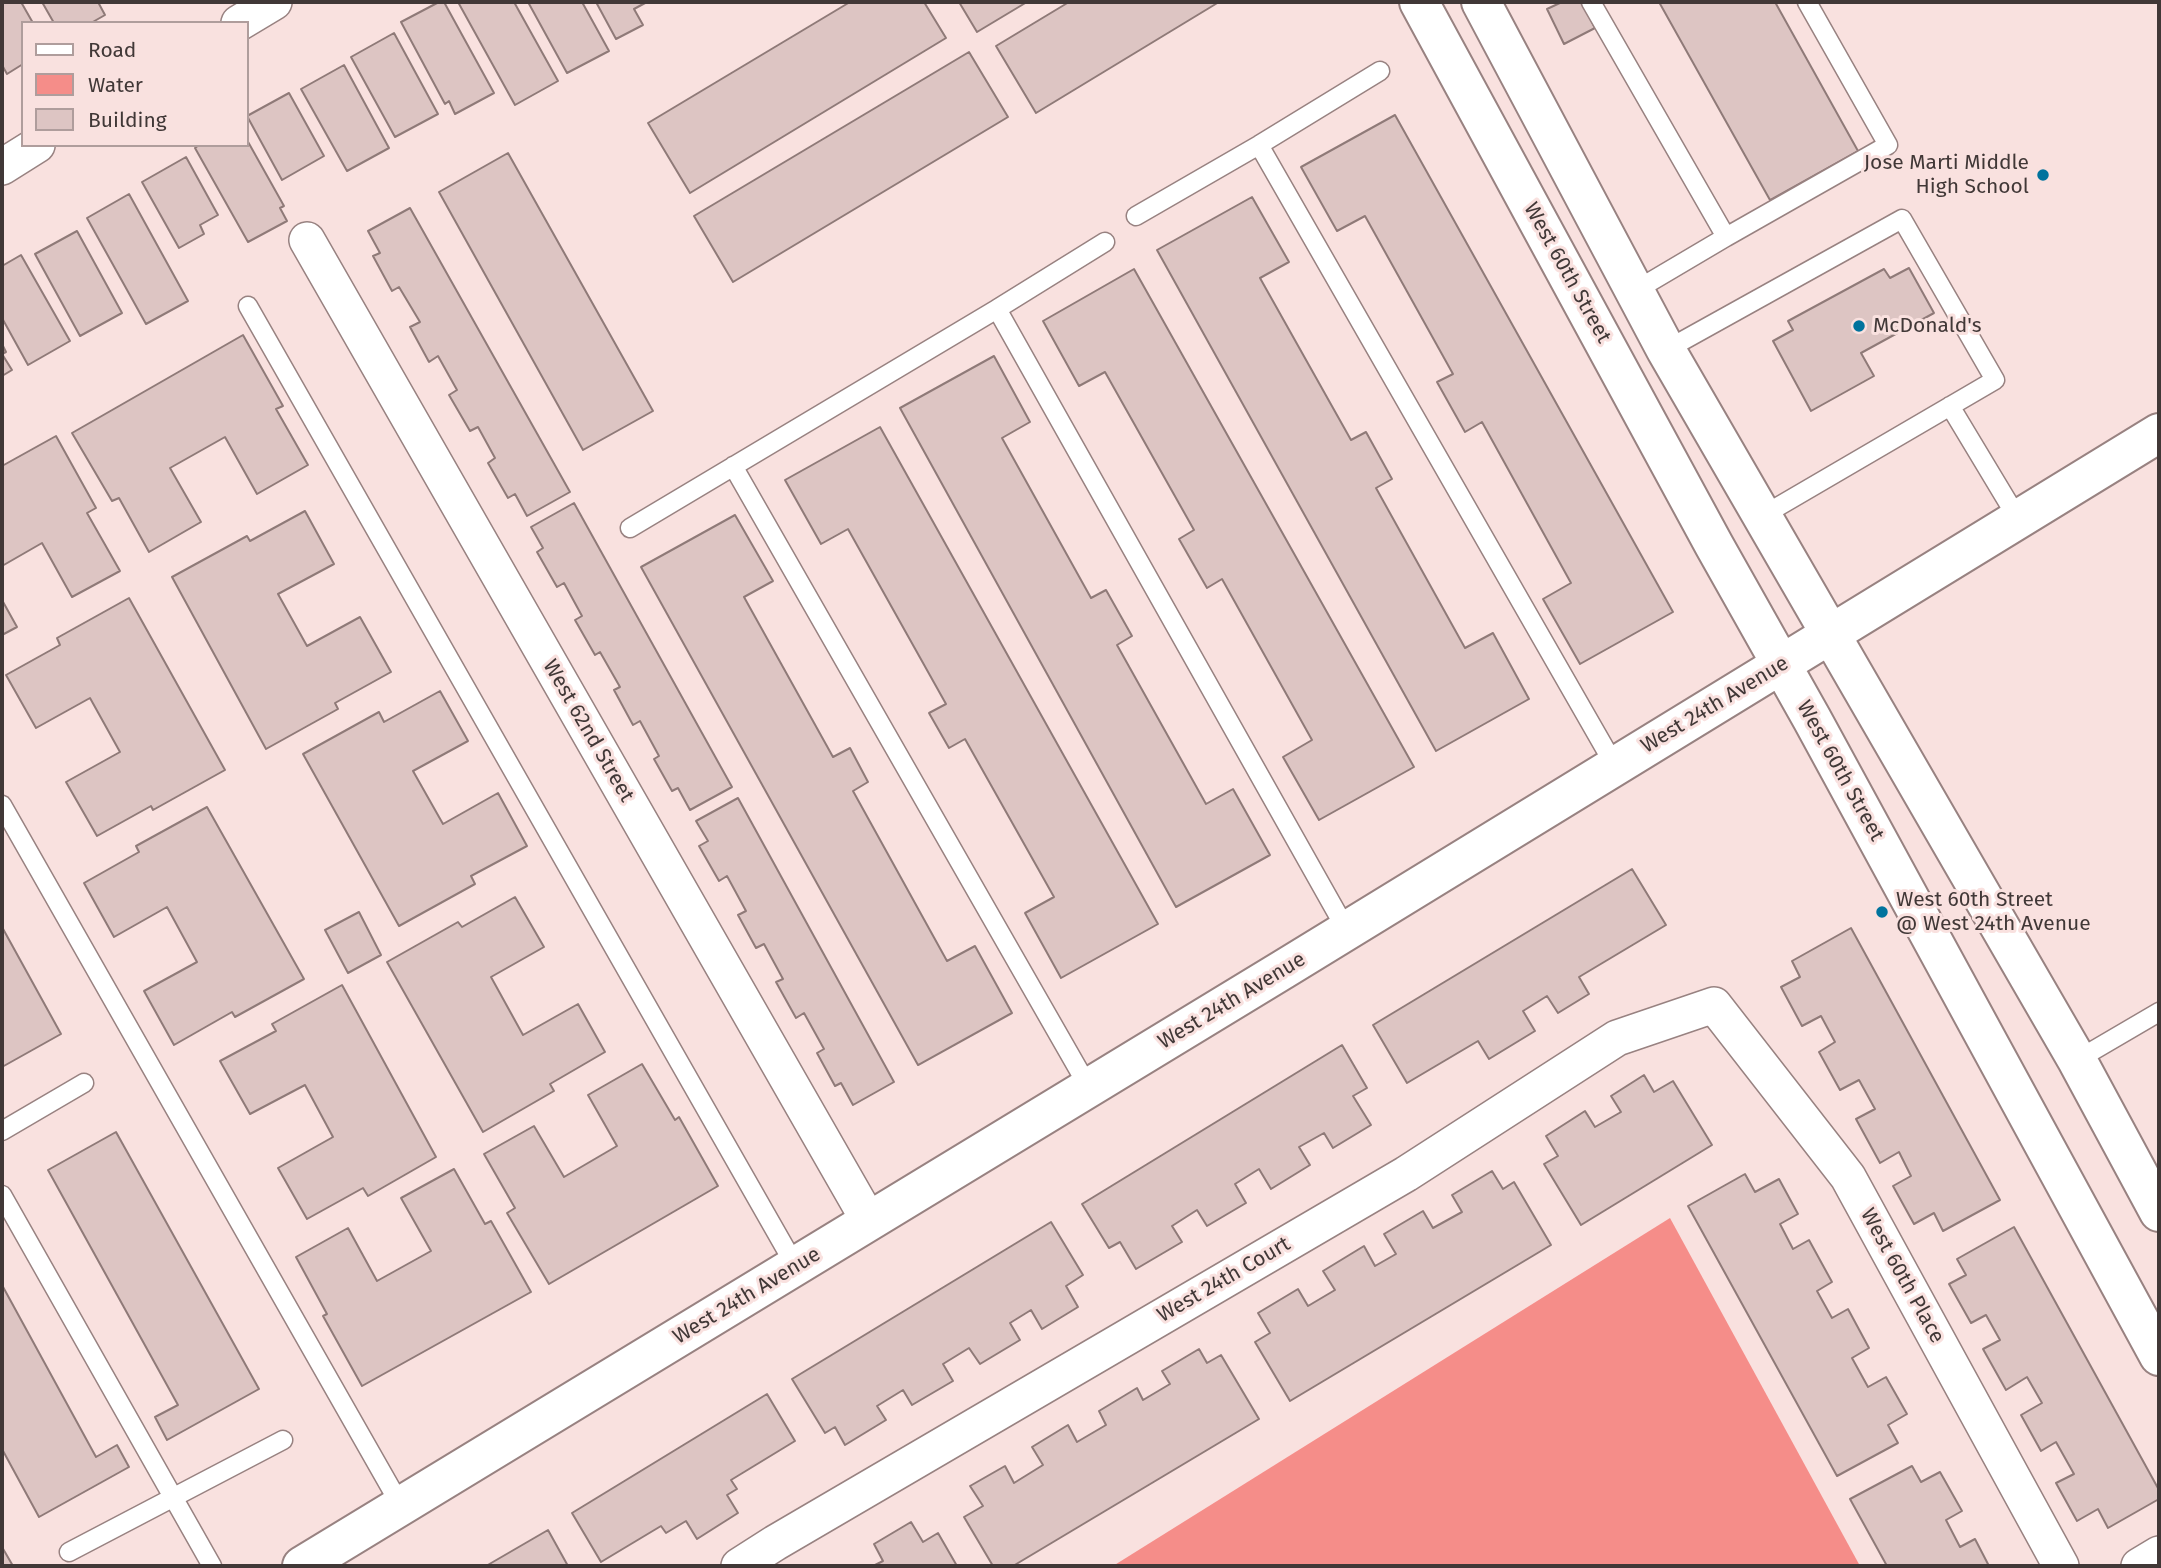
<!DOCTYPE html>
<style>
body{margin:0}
#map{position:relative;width:2161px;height:1568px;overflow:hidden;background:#f9e1df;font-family:"Fira Sans",sans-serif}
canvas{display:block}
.frame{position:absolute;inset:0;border:4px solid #413837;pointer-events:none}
.legend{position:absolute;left:21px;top:21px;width:228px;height:126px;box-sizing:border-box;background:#f9e1df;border:2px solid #af9d9c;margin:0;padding:9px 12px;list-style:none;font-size:21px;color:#413837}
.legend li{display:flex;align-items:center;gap:14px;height:35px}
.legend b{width:35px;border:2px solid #af9d9c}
</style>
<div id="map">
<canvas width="2161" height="1568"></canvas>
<div class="frame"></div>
<ul class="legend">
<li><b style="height:9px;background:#fff"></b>Road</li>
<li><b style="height:19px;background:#f58d89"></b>Water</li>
<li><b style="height:19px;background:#ddc5c3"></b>Building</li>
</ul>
</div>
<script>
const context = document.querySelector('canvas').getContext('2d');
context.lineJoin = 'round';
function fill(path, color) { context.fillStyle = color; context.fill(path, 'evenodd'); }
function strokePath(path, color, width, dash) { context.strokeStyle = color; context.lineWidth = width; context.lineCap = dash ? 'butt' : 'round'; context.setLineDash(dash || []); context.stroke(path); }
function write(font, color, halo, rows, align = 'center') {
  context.font = font + ' "Fira Sans",sans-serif'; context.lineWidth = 6; context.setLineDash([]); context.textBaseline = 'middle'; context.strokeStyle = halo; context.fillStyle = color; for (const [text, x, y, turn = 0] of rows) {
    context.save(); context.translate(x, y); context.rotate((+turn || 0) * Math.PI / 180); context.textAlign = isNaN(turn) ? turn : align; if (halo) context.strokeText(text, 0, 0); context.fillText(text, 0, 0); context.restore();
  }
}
fill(new Path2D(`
 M 1670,1218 L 1860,1566 L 1113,1566 Z`), '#f58d89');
const building = new Path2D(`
 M 2,2 L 21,2 L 33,23 L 23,23 L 23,64 L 7,74 L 2,65 Z
 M 42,2 L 98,2 L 105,15 L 91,23 L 54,23 Z
 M 439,2 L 444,2 L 494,93 L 455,114 L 449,101 L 445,104 L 401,22 Z
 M 458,2 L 514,2 L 558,81 L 515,105 Z
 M 528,2 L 582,2 L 609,51 L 567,73 Z
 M 596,2 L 647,2 L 634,9 L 643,25 L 616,39 Z
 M 850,2 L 924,2 L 946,38 L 690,193 L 648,123 Z
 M 959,2 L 1027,2 L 977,32 Z
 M 1069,2 L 1219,2 L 1036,113 L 996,46 Z
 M 1562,2 L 1582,2 L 1595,28 L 1564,44 L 1547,9 Z
 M 1659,2 L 1775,2 L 1858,151 L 1770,200 Z
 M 394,33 L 438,114 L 395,137 L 351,57 Z
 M 969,52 L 1008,117 L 733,282 L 694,216 Z
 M 344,65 L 389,148 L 347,171 L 301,89 Z
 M 289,93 L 324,156 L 282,180 L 247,116 Z
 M 1395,115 L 1673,612 L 1580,664 L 1543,599 L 1571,583 L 1482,422 L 1465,432 L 1437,382 L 1453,374 L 1365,216 L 1337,231 L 1301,167 Z
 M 247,140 L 284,206 L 280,208 L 287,221 L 248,242 L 195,148 L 199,145 L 247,145 Z
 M 508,153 L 653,411 L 583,450 L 439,192 Z
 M 186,157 L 218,215 L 200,225 L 204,234 L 179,248 L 142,182 Z
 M 129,194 L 188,301 L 146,324 L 87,218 Z
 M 1252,197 L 1289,262 L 1260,278 L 1351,440 L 1366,432 L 1392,479 L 1376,488 L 1465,648 L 1493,633 L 1529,699 L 1436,751 L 1157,250 Z
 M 410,208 L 570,492 L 527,516 L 515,494 L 508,498 L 488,463 L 495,458 L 478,427 L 470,431 L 449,395 L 457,390 L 438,356 L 429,362 L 410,327 L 420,322 L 399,287 L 392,291 L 373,256 L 380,253 L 368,231 Z
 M 77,231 L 122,313 L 80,336 L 35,254 Z
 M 21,255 L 70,341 L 28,365 L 2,318 L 2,266 Z
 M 1909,268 L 1934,313 L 1861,353 L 1874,376 L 1811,411 L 1773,341 L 1793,330 L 1788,321 L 1884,269 L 1890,278 Z
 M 1134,269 L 1414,767 L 1319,820 L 1283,757 L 1312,740 L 1222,579 L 1207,588 L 1179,539 L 1194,530 L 1105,372 L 1079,386 L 1043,321 Z
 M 243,335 L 283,406 L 276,409 L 308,465 L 257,494 L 225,437 L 170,468 L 201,522 L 149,552 L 119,498 L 112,501 L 72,433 Z
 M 2,344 L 6,352 L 2,354 L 12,370 L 2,376 Z
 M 994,356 L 1030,422 L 1002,438 L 1091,598 L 1106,590 L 1132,636 L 1117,645 L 1206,804 L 1233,789 L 1270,855 L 1176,907 L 900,408 Z
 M 880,427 L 1158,924 L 1061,978 L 1025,913 L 1054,897 L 965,739 L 949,748 L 929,713 L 946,704 L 848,529 L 821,544 L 785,480 Z
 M 56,436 L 96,508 L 87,513 L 120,571 L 72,597 L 42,543 L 2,566 L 2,466 Z
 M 574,503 L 732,787 L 690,810 L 678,788 L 672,791 L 654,759 L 659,756 L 640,721 L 633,725 L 614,690 L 620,687 L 600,652 L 595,655 L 575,620 L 582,616 L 564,583 L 557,587 L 537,552 L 543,548 L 531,527 Z
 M 305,511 L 334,564 L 278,594 L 307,646 L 360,617 L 391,672 L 335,703 L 338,709 L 266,749 L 172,577 L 247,536 L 250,541 Z
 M 735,515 L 773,581 L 744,597 L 833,757 L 850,748 L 868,782 L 853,791 L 947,961 L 975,946 L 1012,1013 L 918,1065 L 641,567 Z
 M 129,598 L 225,770 L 153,810 L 151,806 L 97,836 L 66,782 L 120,752 L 90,698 L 36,728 L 6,675 L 60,645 L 57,638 Z
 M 2,600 L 17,627 L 2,635 Z
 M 440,691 L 468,741 L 413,771 L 443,824 L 498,793 L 527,846 L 471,876 L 475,884 L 399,926 L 303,754 L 379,712 L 384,722 Z
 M 738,798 L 894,1082 L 853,1105 L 841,1083 L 835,1086 L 817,1053 L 824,1049 L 804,1013 L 796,1018 L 776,982 L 783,979 L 764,944 L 756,948 L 738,915 L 746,911 L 727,876 L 719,881 L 699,846 L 708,841 L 696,821 Z
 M 207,807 L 304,979 L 235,1017 L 232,1012 L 174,1045 L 144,991 L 197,962 L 167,907 L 114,937 L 84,883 L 139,852 L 136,846 Z
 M 1632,869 L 1666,925 L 1579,977 L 1589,994 L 1558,1013 L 1547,996 L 1523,1011 L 1535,1031 L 1489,1059 L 1478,1041 L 1407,1083 L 1373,1025 Z
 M 515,897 L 544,947 L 491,977 L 523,1035 L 578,1004 L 605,1052 L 550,1084 L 554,1091 L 483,1132 L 387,962 L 458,922 L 462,927 Z
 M 359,912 L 381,955 L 348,973 L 325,930 Z
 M 2,927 L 61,1034 L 2,1067 Z
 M 1851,928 L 2000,1200 L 1943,1231 L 1934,1213 L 1914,1224 L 1893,1186 L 1911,1176 L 1899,1152 L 1880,1163 L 1856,1119 L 1875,1109 L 1859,1080 L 1840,1090 L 1819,1052 L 1835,1042 L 1821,1016 L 1802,1026 L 1781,987 L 1800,977 L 1792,961 Z
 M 342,985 L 436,1157 L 368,1196 L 363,1188 L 307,1219 L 278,1168 L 333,1137 L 305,1085 L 250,1114 L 220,1061 L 276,1031 L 272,1024 Z
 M 1342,1045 L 1367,1088 L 1353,1096 L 1371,1125 L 1333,1148 L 1324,1133 L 1299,1147 L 1310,1165 L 1271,1189 L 1259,1169 L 1235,1184 L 1246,1203 L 1207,1226 L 1197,1210 L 1172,1226 L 1182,1242 L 1136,1269 L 1120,1242 L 1109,1248 L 1082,1204 Z
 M 642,1064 L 675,1120 L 679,1117 L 718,1186 L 549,1284 L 507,1213 L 515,1208 L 484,1154 L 534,1126 L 564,1177 L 617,1146 L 588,1095 Z
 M 1644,1075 L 1654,1092 L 1673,1081 L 1712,1145 L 1581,1225 L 1544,1164 L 1558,1156 L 1546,1136 L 1585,1111 L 1595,1127 L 1621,1112 L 1611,1096 Z
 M 116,1132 L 259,1389 L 167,1440 L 155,1417 L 178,1405 L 48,1170 Z
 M 454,1169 L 485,1224 L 491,1221 L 531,1292 L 362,1386 L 323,1316 L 327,1314 L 296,1257 L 348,1228 L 377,1281 L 431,1251 L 401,1198 Z
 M 1492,1171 L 1503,1189 L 1514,1182 L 1551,1245 L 1290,1401 L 1255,1342 L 1270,1333 L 1258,1313 L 1298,1289 L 1308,1306 L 1335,1290 L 1323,1271 L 1364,1246 L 1375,1266 L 1396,1254 L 1384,1234 L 1423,1211 L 1433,1228 L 1462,1212 L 1452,1195 Z
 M 1745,1174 L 1755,1192 L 1779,1179 L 1798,1214 L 1780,1224 L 1793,1249 L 1809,1240 L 1832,1282 L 1817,1291 L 1832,1318 L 1848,1309 L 1869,1348 L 1852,1358 L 1868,1387 L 1886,1377 L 1907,1414 L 1888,1425 L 1898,1443 L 1837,1476 L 1688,1206 Z
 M 1051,1222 L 1083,1275 L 1066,1286 L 1078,1307 L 1042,1329 L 1031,1310 L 1010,1323 L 1020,1340 L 980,1364 L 969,1348 L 943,1364 L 953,1381 L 912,1405 L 903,1390 L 877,1406 L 886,1420 L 845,1445 L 835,1427 L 825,1433 L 792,1379 Z
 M 2014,1227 L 2159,1490 L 2159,1499 L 2108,1528 L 2098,1509 L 2077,1521 L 2056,1483 L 2074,1474 L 2056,1442 L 2041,1451 L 2021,1415 L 2042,1403 L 2027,1377 L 2006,1390 L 1983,1349 L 2000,1340 L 1986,1315 L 1971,1323 L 1949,1284 L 1966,1275 L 1957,1259 Z
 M 2,1285 L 96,1457 L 117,1445 L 129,1467 L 39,1517 L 2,1449 Z
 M 1199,1349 L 1207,1363 L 1221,1355 L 1259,1419 L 1013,1566 L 993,1566 L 964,1517 L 983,1506 L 970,1486 L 1005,1466 L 1014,1483 L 1043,1465 L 1032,1447 L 1068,1425 L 1077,1442 L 1106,1425 L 1099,1411 L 1137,1388 L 1143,1400 L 1170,1384 L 1162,1371 Z
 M 767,1394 L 795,1441 L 731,1480 L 737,1489 L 727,1495 L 738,1513 L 697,1539 L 686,1521 L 666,1533 L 661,1526 L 601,1562 L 572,1513 Z
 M 1912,1466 L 1921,1482 L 1940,1472 L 1962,1511 L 1946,1520 L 1960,1547 L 1975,1539 L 1989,1566 L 1887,1566 L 1850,1499 Z
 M 911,1522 L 923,1542 L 938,1533 L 957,1566 L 873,1566 L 883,1561 L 874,1544 Z
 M 548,1530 L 568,1566 L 486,1566 Z
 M 2,1547 L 13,1566 L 2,1566 Z`);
fill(building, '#ddc5c3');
strokePath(building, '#8f7a78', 2);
const lane = new Path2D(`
 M 1591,2 L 1726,237 L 1633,292
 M 1259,145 L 1615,766
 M 1136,216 L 1259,145 L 1380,71
 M 1726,237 L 1888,145 L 1807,2
 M 248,306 L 796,1267
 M 997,309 L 1105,242
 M 1666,350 L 1902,219 L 1995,380 L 1762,516
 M 1950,406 L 2018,519
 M 733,466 L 1089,1088
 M 630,528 L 997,309 L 1347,931
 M 2,805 L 401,1506
 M 2077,1060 L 2159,1012
 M 2,1131 L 84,1083
 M 2,1195 L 212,1566
 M 69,1552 L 283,1440`);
const street = new Path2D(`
 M 239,23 L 274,2
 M 2,167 L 37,145
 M 307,240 L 869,1221
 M 739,1566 L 775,1543 L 1406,1174 L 1617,1038 L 1714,1005 L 1848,1177 L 2061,1566
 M 2139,1566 L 2159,1554`);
const secondary = new Path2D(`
 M 1419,2 L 1714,545 L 1812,719 L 2159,1356
 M 1481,2 L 1666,350 L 2077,1060 L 2159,1212
 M 302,1566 L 1284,969 L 2159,433`);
strokePath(lane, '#988281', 21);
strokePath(street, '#988281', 38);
strokePath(secondary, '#988281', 42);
strokePath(lane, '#fff', 18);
strokePath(street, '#fff', 35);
strokePath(secondary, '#fff', 38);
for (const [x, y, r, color] of [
 [2043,175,7,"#00739d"],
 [1859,326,7,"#00739d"],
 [1882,912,7,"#00739d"]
]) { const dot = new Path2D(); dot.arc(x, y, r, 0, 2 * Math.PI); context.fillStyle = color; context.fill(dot); strokePath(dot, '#f9e1df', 2.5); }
write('21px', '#413837', '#f9e1df', [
 ["Jose Marti Middle",2029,163,"right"],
 ["High School",2029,187,"right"],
 ["McDonald's",1873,326],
 ["West 60th Street",1896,900],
 ["@ West 24th Avenue",1896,924]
], 'left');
write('21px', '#413837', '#f9e1df', [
 ["West 60th Street",1567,273,61],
 ["West 24th Avenue",1715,705,-31],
 ["West 62nd Street",588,731,60],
 ["West 60th Street",1840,771,61],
 ["West 24th Avenue",1232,1001,-31],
 ["West 60th Place",1902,1276,61],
 ["West 24th Court",1224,1280,-30],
 ["West 24th Avenue",747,1296,-31]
]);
</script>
